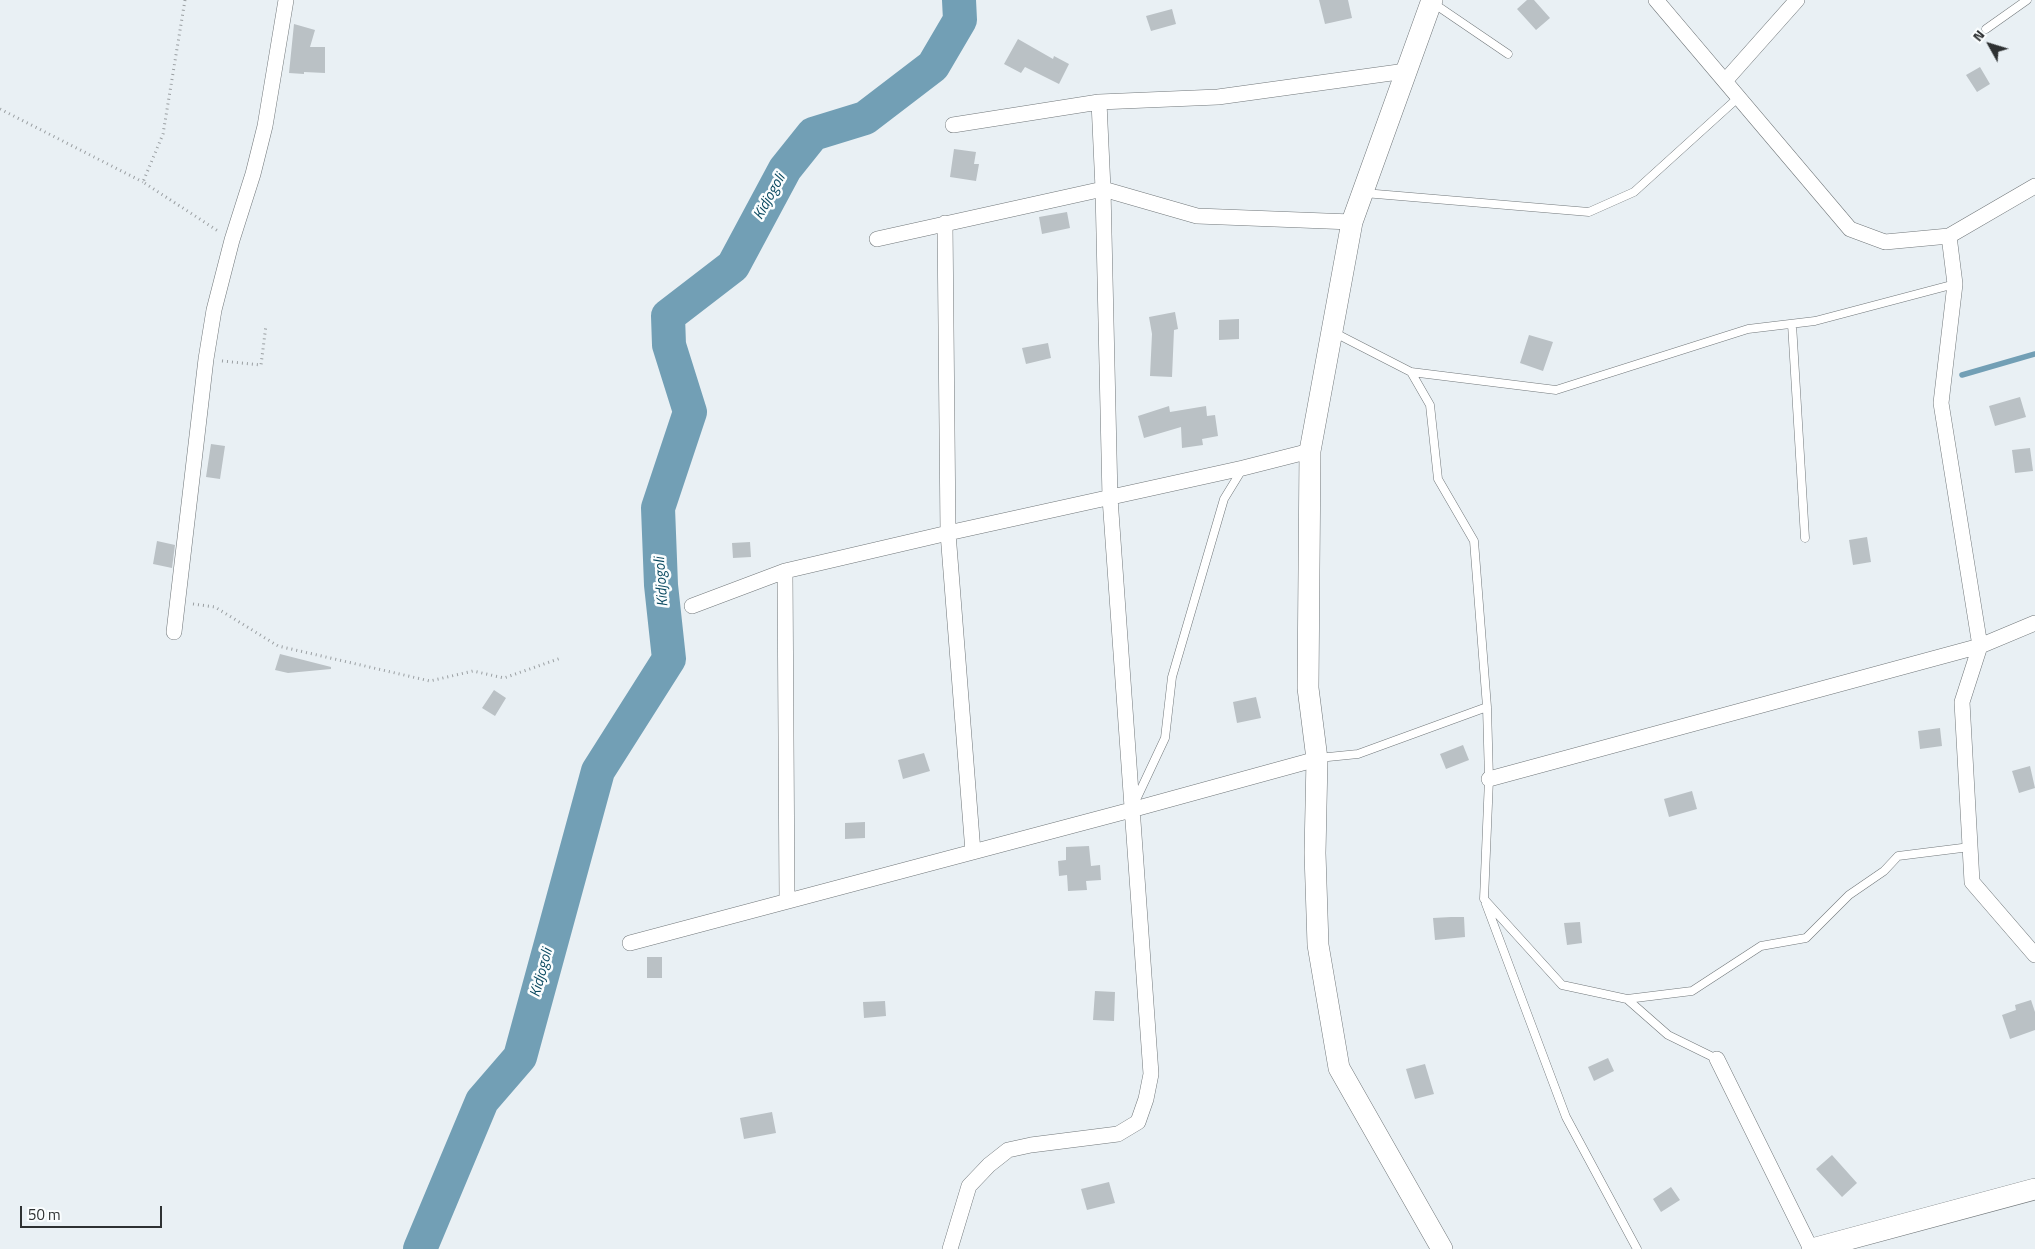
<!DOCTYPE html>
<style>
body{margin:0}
#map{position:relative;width:2035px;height:1249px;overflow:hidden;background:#e9f0f4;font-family:"Titillium Web",sans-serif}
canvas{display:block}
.north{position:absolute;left:1965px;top:20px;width:50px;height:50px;-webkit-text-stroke:4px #fafdfe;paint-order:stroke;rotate:309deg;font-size:14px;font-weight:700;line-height:20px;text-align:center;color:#2e3132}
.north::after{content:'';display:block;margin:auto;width:18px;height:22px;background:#2e3132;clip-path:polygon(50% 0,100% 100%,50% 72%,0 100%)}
.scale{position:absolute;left:20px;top:1206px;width:142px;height:22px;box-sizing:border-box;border:2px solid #2e3132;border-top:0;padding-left:6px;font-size:15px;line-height:18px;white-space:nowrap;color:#2e3132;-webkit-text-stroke:4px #fafdfe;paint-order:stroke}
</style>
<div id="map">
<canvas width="2035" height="1249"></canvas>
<div class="north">N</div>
<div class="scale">50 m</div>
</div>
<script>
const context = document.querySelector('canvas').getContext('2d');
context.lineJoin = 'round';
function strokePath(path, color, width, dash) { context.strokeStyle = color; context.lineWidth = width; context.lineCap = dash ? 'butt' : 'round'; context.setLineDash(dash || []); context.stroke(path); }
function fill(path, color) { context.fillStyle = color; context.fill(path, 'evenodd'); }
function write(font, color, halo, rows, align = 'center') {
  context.font = font + ' "Titillium Web",sans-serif'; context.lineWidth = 5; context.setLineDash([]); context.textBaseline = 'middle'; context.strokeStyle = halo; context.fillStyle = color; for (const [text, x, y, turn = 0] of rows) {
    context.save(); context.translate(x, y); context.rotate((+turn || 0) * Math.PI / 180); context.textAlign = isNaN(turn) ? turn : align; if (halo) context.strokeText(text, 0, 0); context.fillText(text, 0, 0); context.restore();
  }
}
strokePath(new Path2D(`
 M 1962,375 L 2035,354`), '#729fb5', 5.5);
strokePath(new Path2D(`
 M 420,1249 L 482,1101 L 520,1057 L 598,771 L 669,659 L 661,585 L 658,508 L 690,412 L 669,345 L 668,316 L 733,266 L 785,169 L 813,134 L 865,118 L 933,66 L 960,20 L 959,0`), '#729fb5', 34);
fill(new Path2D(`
 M 1319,0 L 1348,0 L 1352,18 L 1325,24 Z
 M 1527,0 L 1534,0 L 1550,18 L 1536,30 L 1517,9 Z
 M 1172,9 L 1176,24 L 1151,31 L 1146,16 Z
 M 294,24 L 315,30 L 310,47 L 325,47 L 325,73 L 304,72 L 304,74 L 289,73 Z
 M 1018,39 L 1053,59 L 1054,56 L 1069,64 L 1059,84 L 1025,67 L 1021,73 L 1004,64 Z
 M 1980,67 L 1990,84 L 1977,92 L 1966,75 Z
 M 954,149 L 976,152 L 974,164 L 979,164 L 976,181 L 950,177 Z
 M 1067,212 L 1070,228 L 1042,234 L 1039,217 Z
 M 1175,312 L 1178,329 L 1174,330 L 1172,377 L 1150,376 L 1152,334 L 1149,317 Z
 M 1239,319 L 1239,339 L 1219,340 L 1219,320 Z
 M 1529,335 L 1553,342 L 1543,371 L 1520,363 Z
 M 1048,343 L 1051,358 L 1026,364 L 1022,348 Z
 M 2020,397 L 2026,417 L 1995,426 L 1989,406 Z
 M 1169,406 L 1170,412 L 1206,406 L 1207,416 L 1215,415 L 1218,436 L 1202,439 L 1203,445 L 1182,448 L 1181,427 L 1144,438 L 1138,416 Z
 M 211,444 L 225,446 L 220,479 L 206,477 Z
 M 2030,448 L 2033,471 L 2015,473 L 2012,450 Z
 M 1867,537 L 1871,562 L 1853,565 L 1849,540 Z
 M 157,541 L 175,545 L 172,568 L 153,564 Z
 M 750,542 L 751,557 L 733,558 L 732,543 Z
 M 280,654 L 331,667 L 331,669 L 288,673 L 275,670 Z
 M 494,690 L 506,698 L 495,716 L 482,708 Z
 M 1256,697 L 1261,718 L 1237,723 L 1233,702 Z
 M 1940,728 L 1942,746 L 1920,749 L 1918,731 Z
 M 1463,745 L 1469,760 L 1446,769 L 1440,754 Z
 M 924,753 L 930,771 L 903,779 L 898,760 Z
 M 2030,766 L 2035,788 L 2019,793 L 2012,771 Z
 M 1692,791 L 1697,809 L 1669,817 L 1664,799 Z
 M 865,822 L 865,838 L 845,839 L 845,823 Z
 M 1089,846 L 1091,866 L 1100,865 L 1101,880 L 1086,881 L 1087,890 L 1068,891 L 1067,875 L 1059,876 L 1058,861 L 1066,860 L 1066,847 Z
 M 1451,917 L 1464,917 L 1465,937 L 1435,940 L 1433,918 Z
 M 1580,922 L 1582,943 L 1567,945 L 1564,923 Z
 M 647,957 L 662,957 L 662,978 L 647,978 Z
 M 1095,991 L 1115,992 L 1114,1021 L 1093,1020 Z
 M 2031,1000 L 2035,1012 L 2035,1030 L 2010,1039 L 2002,1015 L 2016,1010 L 2015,1005 Z
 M 885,1001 L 886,1016 L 864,1018 L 863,1002 Z
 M 1608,1058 L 1614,1071 L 1594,1081 L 1588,1067 Z
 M 1425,1064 L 1434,1094 L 1415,1099 L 1406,1069 Z
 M 772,1112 L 776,1133 L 744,1139 L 740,1118 Z
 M 1832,1155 L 1857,1183 L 1842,1197 L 1816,1169 Z
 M 1109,1182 L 1115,1203 L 1087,1210 L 1081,1189 Z
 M 1671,1187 L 1680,1200 L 1661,1212 L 1653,1199 Z`), '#bac1c5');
const lane = new Path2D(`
 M 1433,3 L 1508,54
 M 1986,29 L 2027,0
 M 1364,193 L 1589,212 L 1634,192 L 1740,96
 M 1792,324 L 1805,538
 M 1333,332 L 1411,372 L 1556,390 L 1748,329 L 1815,321 L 1955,284
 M 1411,372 L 1430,405 L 1438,479 L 1474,541 L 1487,707 L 1489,779 L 1484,899 L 1562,985 L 1627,999 L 1668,1035 L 1717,1059
 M 1318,758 L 1358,754 L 1487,707
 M 1134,804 L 1165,738 L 1172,677 L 1224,499 L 1243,468
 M 1486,904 L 1566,1117 L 1637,1249
 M 1627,999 L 1692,991 L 1761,946 L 1806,938 L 1849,895 L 1884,871 L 1898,856 L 1970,847`);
const street = new Path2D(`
 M 1656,0 L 1850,229 L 1885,242 L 1949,236 L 2035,186
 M 1725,81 L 1797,0
 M 953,125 L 1099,102 L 1218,97 L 1406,71
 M 945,223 L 948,533 L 973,852
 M 1949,236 L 1955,284 L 1941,403 L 1980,646 L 1962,702 L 1972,882 L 2035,955
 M 877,239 L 1103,189 L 1197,216 L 1352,222
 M 785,571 L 787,901
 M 692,606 L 785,571 L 948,533 L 1243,468 L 1310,451
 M 174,632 L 206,359 L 214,310 L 232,240 L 253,174 L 265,126 L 286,0
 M 1489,779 L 1980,646 L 2035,623
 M 630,943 L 1131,810 L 1317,759
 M 1717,1059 L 1811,1249
 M 950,1249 L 969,1186 L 989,1165 L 1008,1150 L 1031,1145 L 1118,1134 L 1138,1122 L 1146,1099 L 1151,1074 L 1110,498 L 1103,189 L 1099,102`);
const secondary = new Path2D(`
 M 1432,0 L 1352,222 L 1310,451 L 1308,688 L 1317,759 L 1315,853 L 1318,945 L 1339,1068 L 1442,1249
 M 1812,1249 L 2035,1189`);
strokePath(lane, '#71777a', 9);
strokePath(street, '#71777a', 16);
strokePath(secondary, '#71777a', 22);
strokePath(new Path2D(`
 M 185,0 L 163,134 L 143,182 L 218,231
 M 0,109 L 143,182
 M 222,361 L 261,365 L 266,325
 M 193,604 L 215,607 L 278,646 L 430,681 L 473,671 L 504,678 L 561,658`), '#9a9fa2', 3, [1, 4]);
strokePath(lane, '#fff', 8);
strokePath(street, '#fff', 15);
strokePath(secondary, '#fff', 21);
write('italic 15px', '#0a4960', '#fafdfe', [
 ["Kidjogoli",770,197,-61],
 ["Kidjogoli",662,582,-94],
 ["Kidjogoli",542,973,-75]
]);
</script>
